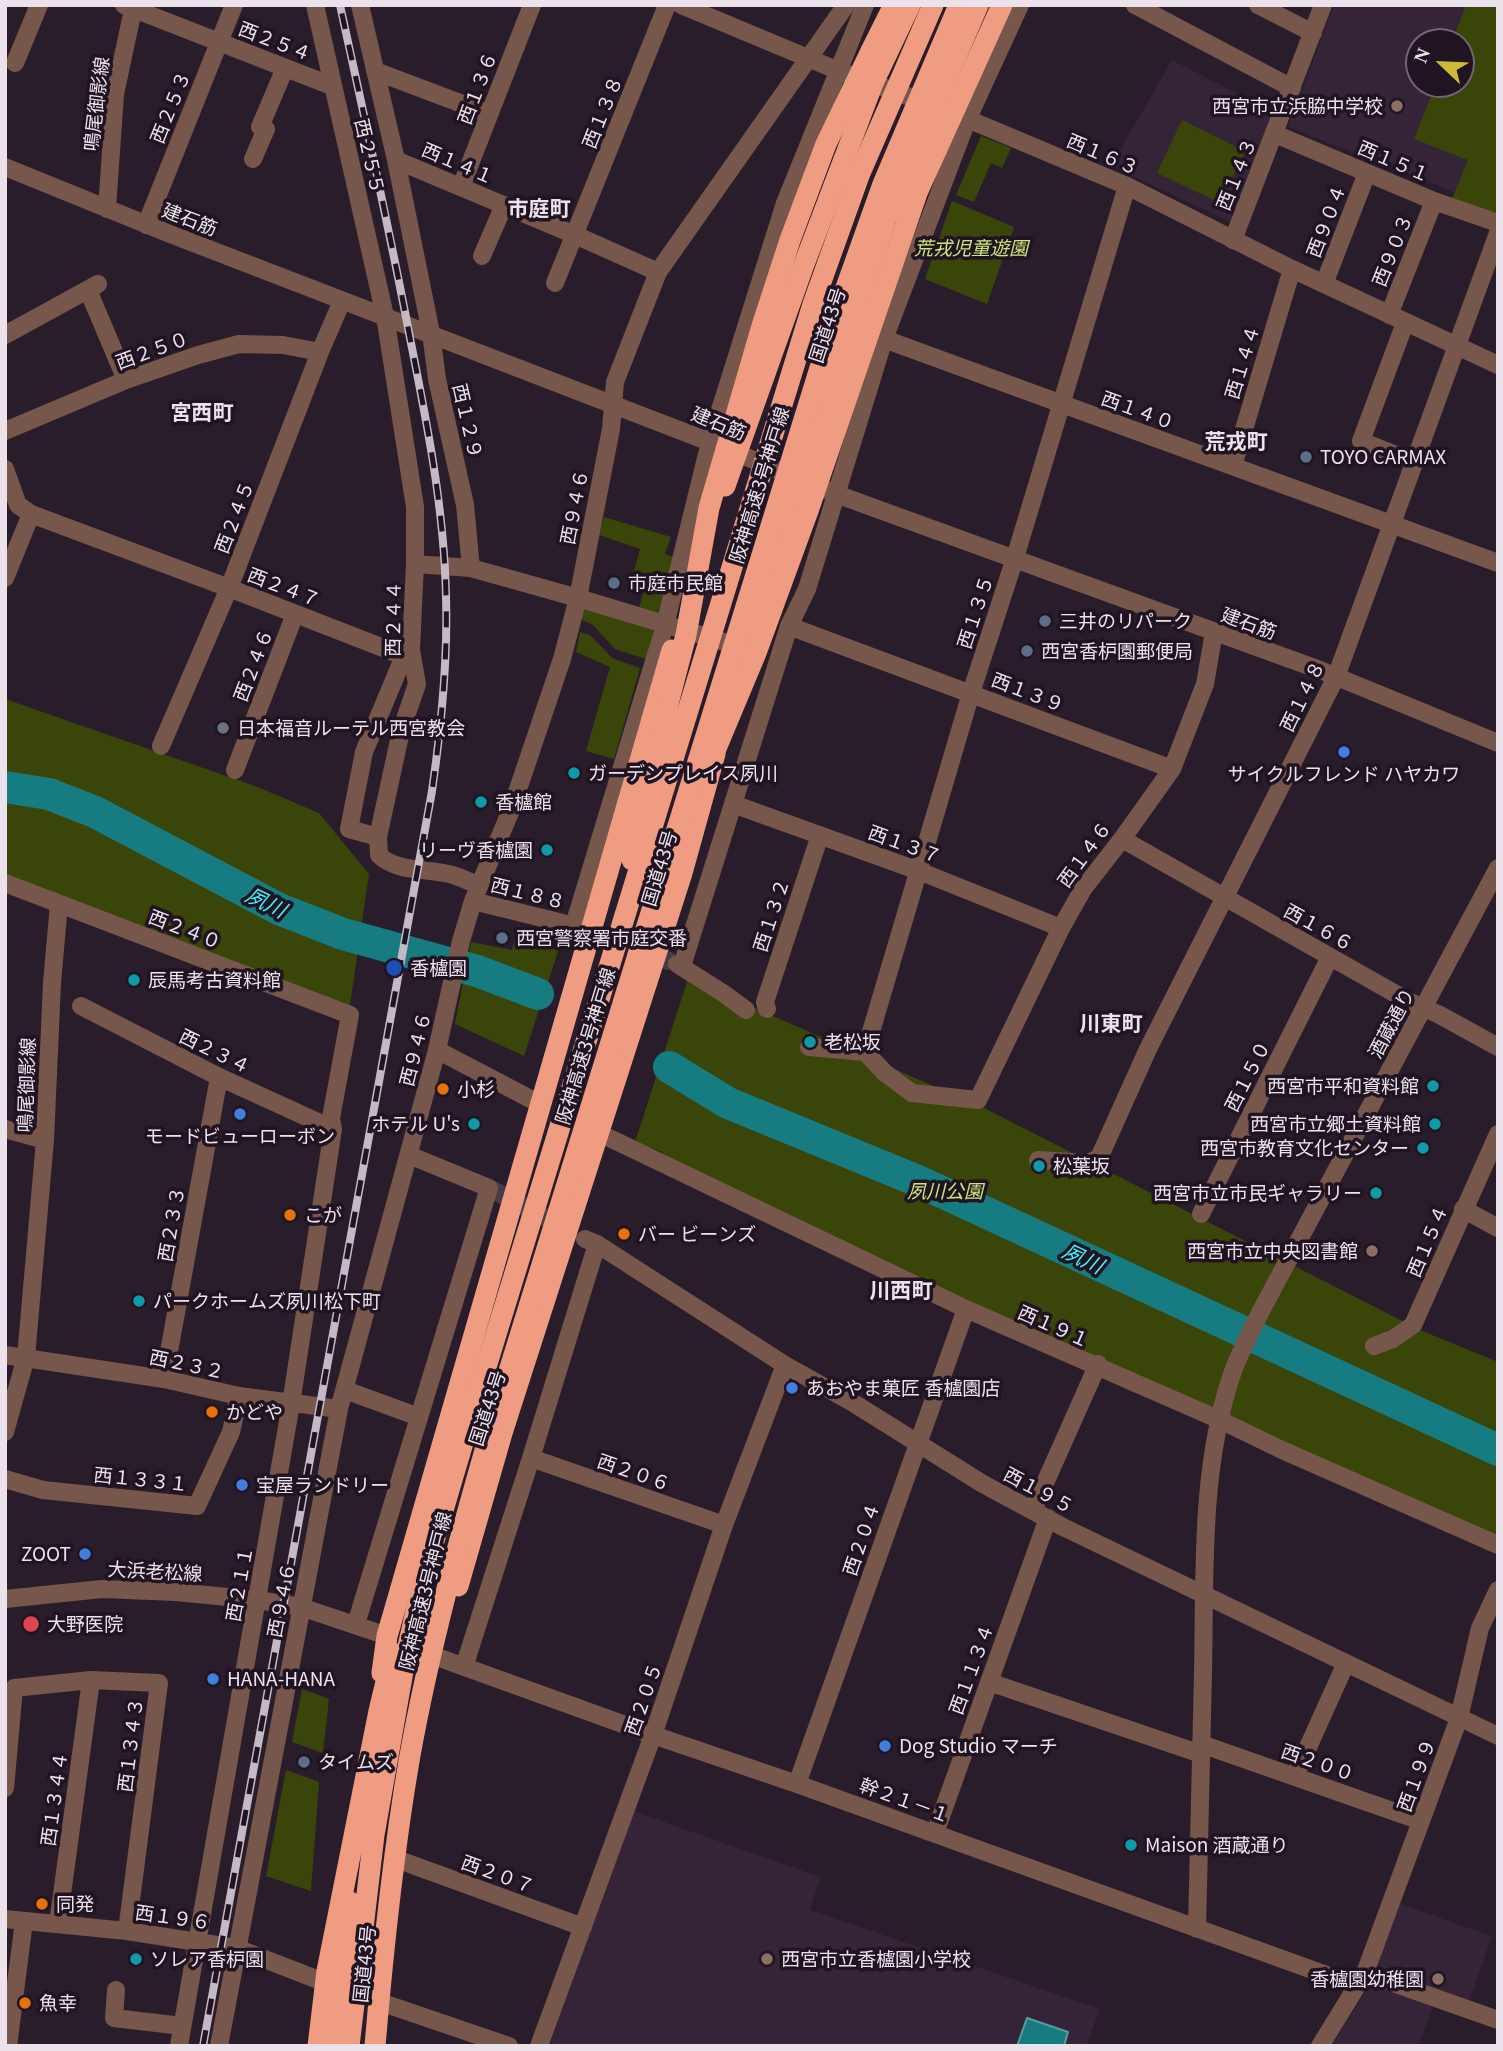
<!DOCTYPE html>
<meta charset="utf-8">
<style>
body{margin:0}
#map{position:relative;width:1503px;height:2051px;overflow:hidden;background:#2a1d2b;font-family:Georgia,serif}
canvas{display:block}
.frame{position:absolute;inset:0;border:7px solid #ebe2ec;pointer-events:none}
.north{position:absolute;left:1405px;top:28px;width:70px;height:70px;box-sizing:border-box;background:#201422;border:2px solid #716673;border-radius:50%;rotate:293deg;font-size:19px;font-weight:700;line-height:28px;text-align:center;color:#ebe2ec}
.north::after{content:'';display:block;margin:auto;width:24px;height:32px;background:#cdb938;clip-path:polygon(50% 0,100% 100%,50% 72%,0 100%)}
</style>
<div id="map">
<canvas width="1503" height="2051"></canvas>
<div class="frame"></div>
<div class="north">N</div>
</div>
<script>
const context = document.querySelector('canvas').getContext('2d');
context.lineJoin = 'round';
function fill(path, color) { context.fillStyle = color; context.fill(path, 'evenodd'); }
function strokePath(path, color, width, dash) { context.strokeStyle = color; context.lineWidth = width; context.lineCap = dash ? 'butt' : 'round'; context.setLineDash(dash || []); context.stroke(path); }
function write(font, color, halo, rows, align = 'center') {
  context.font = font + ' Georgia,"Noto Sans JP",serif'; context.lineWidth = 7; context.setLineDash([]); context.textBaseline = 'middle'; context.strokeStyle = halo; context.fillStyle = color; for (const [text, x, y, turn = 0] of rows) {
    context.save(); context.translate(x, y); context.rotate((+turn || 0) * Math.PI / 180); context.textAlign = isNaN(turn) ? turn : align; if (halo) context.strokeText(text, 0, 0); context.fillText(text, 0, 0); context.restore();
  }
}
fill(new Path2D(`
 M 1334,5 L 1498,5 L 1498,209 L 1288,127 ZM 1419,42 L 1461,42 L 1461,84 L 1419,84 Z
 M 1172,60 L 1276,114 L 1232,223 L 1111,166 Z
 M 633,1811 L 820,1877 L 810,1910 L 1100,2009 L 1086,2046 L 552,2046 L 552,2037 Z
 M 1400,1904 L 1492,1936 L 1468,2004 L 1427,2004 L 1433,2007 L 1418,2046 L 1331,2046 L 1367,1990 L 1377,1985 L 1382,1972 L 1378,1963 Z`), '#352337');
fill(new Path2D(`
 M 1466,5 L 1498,5 L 1498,224 L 1449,206 L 1468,160 L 1414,139 L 1436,84 L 1461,84 L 1461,42 L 1452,42 Z
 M 1182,120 L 1245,151 L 1220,203 L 1157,173 Z
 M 981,136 L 1011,148 L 1002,168 L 991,163 L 974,202 L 956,195 Z
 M 952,201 L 1014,227 L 987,304 L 925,279 Z
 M 604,517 L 671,537 L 665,554 L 673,557 L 659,613 L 639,608 L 647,579 L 633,575 L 640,549 L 599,535 Z
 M 584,609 L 654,629 L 646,659 L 615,649 L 593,625 L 580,619 Z
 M 580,632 L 590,635 L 612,658 L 640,668 L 614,759 L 586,751 L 610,667 L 576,652 Z
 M 5,699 L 255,786 L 319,813 L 369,874 L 350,1005 L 331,1001 L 5,881 Z
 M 518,926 L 564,933 L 524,1056 L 455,1024 L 471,942 L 512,950 Z
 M 688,979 L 984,1108 L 1420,1330 L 1498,1362 L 1498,1538 L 930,1285 L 674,1166 L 662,1152 L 635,1142 Z
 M 302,1689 L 329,1699 L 323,1753 L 292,1742 Z
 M 286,1770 L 319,1782 L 311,1891 L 266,1876 Z`), '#3a450a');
const water = new Path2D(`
 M 1027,2018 L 1068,2032 L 1064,2046 L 1017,2046 Z`);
fill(water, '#177c81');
strokePath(water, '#579ba1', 2);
strokePath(new Path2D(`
 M 5,787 L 49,794 L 95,812 L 279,909 L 343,934 L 477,971 L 538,994
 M 669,1067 L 728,1103 L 918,1181 L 1498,1450`), '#177c81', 32);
strokePath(new Path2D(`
 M 579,927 L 677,964
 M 489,1188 L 567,1229`), '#473b48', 18, [18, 9]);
strokePath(new Path2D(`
 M 124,5 L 332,86
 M 315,5 L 385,316 L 415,507 L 415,564 L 411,650 L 417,684 L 401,731 L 378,837 L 379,855 C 397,873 430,868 453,875 C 462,878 470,882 479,885
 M 360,5 L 396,160 L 431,333 L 437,379 L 465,505 L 471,568
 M 681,5 L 839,71 L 929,104
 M 1135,5 L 1292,88
 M 1258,5 L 1313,33
 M 15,63 L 39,5
 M 375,71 L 489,114
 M 958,115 L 1127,186 L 1292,269 L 1498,365
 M 1275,134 L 1434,201 L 1498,223
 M 253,159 L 266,129 L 260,127 L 285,68
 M 396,160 L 575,235 L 658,272
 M 5,167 L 170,234 L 710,442 L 836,494 L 1320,670 L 1498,743
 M 461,187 L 532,5
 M 107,209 L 115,94 L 134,5
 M 146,225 L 234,5
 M 1233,240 L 1323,5
 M 482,256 L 504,205
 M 555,283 L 667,5
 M 1324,284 L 1367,173
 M 88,290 L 126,380
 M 1389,315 L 1434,201
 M 1405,323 L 1361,441 L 1414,462
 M 5,335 L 98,284
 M 884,339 L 1498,563
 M 5,431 L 126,380 L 198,355 L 239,344 L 283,345 L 320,352
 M 1233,466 L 1292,269
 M 5,469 L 18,505 L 31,514 L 5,578
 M 31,514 L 229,588 L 404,656
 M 415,564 L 471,568 L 578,598 L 744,648
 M 789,626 L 1172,769
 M 161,746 L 229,588 L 320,352 L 342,301
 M 235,770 L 295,614
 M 733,804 L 919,871 L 1061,928
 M 378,837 L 349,829 L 364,752 L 404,656 L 411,650
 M 1122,839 L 1410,1002 L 1438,1014 L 1498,1047
 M 5,883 L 350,1015 L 331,1118 L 333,1129 L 291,1404 L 179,2046
 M 473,901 L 579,927
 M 574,925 L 665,625 L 710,442 L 785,203 L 865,5
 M 677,964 L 723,993 L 746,1010
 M 682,966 L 789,626 L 807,589 L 884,339 L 968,118 L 1020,5
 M 81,1006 L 219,1077 L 333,1129
 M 767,1009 L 765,1002 L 820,835
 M 809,1047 L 865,1052
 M 437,1050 L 540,1104
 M 865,1052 L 971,693 L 1015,558 L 1127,186
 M 865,1052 L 885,1073 L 912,1093 L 978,1100 L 1061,928 L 1083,889 L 1122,839 L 1172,769 L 1205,684 L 1214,632
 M 5,1129 L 45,1140
 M 599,1133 L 966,1309 L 1220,1420 L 1282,1450 L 1498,1545
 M 1038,1160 L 1088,1163 L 1099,1158 L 1148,1049 L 1336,677 L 1498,233
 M 1463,1209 L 1498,1228
 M 1201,1214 L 1330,957
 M 585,1239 L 597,1244 L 785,1365 L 855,1404 L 983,1484 L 1063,1527 L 1498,1736
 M 1374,1346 L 1393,1339 L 1413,1325 L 1498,1134
 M 5,1355 L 164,1379 L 239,1396 L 339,1409
 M 164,1379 L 219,1077
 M 345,1390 L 419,1417
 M 5,1432 L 26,1357 L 45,1140 L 52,983 L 59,904
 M 531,1458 L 724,1525
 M 5,1479 L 43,1490 L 197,1506 L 231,1432 L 239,1396
 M 1033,1510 L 1098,1364
 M 5,1599 L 102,1589 L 176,1592 L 258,1600 L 301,1607 L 387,1636
 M 356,1624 L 489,1188 L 409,1155
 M 437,1657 L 653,1735 L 797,1784 L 1357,1986
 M 464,1667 L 531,1458 L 597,1244
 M 989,1682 L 1201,1754
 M 1201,1744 L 1421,1821
 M 1295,1776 L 1346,1663
 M 797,1784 L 966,1309
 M 5,1788 L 14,1688 L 91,1680 L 159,1683 L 127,1931
 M 935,1833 L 1048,1518
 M 399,1860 L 583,1927
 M 5,1919 L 127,1931 L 236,1948 L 329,1984
 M 58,1924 L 91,1680
 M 1197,1929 C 1199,1843 1201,1758 1203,1673 C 1205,1575 1200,1471 1231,1377 C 1239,1353 1251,1331 1262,1309 L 1498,868
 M 1365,1973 L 1498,2020
 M 116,1990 L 114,2018 L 182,2026
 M 383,2003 L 509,2046
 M 8,2046 L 24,1921
 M 219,2046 L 339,1409 L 437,1050 L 461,941 L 473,901 L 511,810 L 562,659 L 578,598 L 611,429 L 615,382 L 658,272 L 846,5
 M 539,2046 L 653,1735 L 724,1525 L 785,1365
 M 1320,2046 L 1365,1973 L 1459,1718 L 1480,1628 L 1498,1590`), '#77564b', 18);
strokePath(new Path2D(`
 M 871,51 L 894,5
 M 725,486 L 803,267 L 873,83 L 910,5
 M 732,692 L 744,648 L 886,219 L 978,5
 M 458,1586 L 502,1433 L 682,873 L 715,754
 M 382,1673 L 387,1636 L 672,650
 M 330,2046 L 350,1902`), '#ef9c82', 21);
const rail = new Path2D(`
 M 203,2046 L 432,791 C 441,729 448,658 446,595 C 444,508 427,423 410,338 C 389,227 364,116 340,5`);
strokePath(rail, '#c4bac5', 8);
strokePath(rail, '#201422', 5, [16]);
strokePath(new Path2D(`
 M 707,770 L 756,653 L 808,511 L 917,193 L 1002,5
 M 632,860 L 635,829 L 686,635 L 709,508 L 762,326 L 790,240 L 826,144 L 871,51
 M 318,2046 L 327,1971 L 379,1711 L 393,1653
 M 349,2046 L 374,1835 L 405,1660 L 425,1571 L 470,1419 L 813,304 L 860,173 L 933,5
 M 375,2046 C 383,1951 393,1855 409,1761 C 429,1648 460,1537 492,1426 L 837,313 L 883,184 L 959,5`), '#ef9c82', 21);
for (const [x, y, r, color] of [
 [1397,106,7,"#8d6e63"],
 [1306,457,7,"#5c6f8a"],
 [614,583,7,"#5c6f8a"],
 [1045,621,7,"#5c6f8a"],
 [1027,651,7,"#5c6f8a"],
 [223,728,7,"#6b7280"],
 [1344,752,7,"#3f7fe0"],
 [574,773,7,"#0f9aa8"],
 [481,802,7,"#0f9aa8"],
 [547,850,7,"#0f9aa8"],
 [502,938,7,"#5c6f8a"],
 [394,968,9,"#1a4fb4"],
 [134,980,7,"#0f9aa8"],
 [810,1042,7,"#0f9aa8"],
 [1433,1086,7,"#0f9aa8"],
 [443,1089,7,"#e8710a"],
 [240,1114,7,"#3f7fe0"],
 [474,1124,7,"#0f9aa8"],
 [1435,1124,7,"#0f9aa8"],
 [1423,1148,7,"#0f9aa8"],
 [1039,1166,7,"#0f9aa8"],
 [1376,1193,7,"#0f9aa8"],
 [290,1215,7,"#e8710a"],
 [624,1234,7,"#e8710a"],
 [1372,1251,7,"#8d6e63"],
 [139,1301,7,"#0f9aa8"],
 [792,1388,7,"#3f7fe0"],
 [212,1412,7,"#e8710a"],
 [242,1485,7,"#3f7fe0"],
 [85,1554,7,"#3f7fe0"],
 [31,1624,9,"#e0444e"],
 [213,1679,7,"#3f7fe0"],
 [885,1746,7,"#3f7fe0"],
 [304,1762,7,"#5c6f8a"],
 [1131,1845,7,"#0f9aa8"],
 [42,1904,7,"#e8710a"],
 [136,1959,7,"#0f9aa8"],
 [767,1959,7,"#8d6e63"],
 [1438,1979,7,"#8d6e63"],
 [25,2003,7,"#e8710a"]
]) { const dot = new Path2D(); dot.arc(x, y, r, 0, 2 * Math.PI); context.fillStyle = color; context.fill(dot); strokePath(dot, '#201422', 2.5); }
write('19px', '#ebe2ec', '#201422', [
 ["西２５４",275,41,21],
 ["西１３６",477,88,-69],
 ["鳴尾御影線",96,104,-83],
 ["西２５３",170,107,-68],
 ["西１３８",602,112,-68],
 ["西１６３",1103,154,23],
 ["西２５５",370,156,77],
 ["西１５１",1394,161,23],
 ["西１４１",458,163,23],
 ["西１４３",1236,174,-68],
 ["建石筋",190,219,21],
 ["西９０４",1326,221,-69],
 ["西９０３",1392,250,-68],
 ["国道43号",827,325,-72],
 ["西２５０",152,350,-20],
 ["西１４４",1242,362,-73],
 ["西１４０",1138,410,20],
 ["西１２９",468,421,77],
 ["建石筋",719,423,22],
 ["阪神高速3号神戸線",759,485,-73],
 ["西９４６",574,507,-79],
 ["西２４５",234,517,-69],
 ["西２４７",284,587,21],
 ["西１３５",975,612,-72],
 ["西２４４",393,619,-89],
 ["建石筋",1249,623,20],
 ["西２４６",253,665,-69],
 ["西１３９",1028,692,21],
 ["西１４８",1302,696,-64],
 ["西１３７",905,844,20],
 ["西１４６",1084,854,-54],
 ["国道43号",659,868,-73],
 ["西１８８",528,893,14],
 ["西１３２",771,915,-72],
 ["西１６６",1319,927,29],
 ["西２４０",185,929,21],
 ["酒蔵通り",1391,1023,-62],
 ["阪神高速3号神戸線",585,1046,-73],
 ["西９４６",415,1049,-76],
 ["西２３４",215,1051,26],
 ["西１５０",1247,1076,-63],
 ["鳴尾御影線",26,1085,-88],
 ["西２３３",171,1224,-80],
 ["西１５４",1427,1241,-67],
 ["西１９１",1054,1326,24],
 ["西２３２",187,1364,12],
 ["国道43号",487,1408,-72],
 ["西２０６",634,1472,19],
 ["西１３３１",141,1479,6],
 ["西１９５",1039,1490,28],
 ["西２０４",861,1539,-71],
 ["大浜老松線",155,1571,3],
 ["西２１１",239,1584,-80],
 ["阪神高速3号神戸線",425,1591,-76],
 ["西９４６",281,1600,-79],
 ["西１１３４",971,1669,-70],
 ["西２０５",643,1699,-71],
 ["西１３４３",130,1745,-83],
 ["西２００",1318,1762,19],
 ["西１９９",1416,1775,-70],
 ["西１３４４",54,1799,-82],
 ["幹２１－１",905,1800,20],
 ["西２０７",498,1874,20],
 ["西１９６",173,1917,8],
 ["国道43号",364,1964,-84]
]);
write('19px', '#ebe2ec', '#201422', [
 ["西宮市立浜脇中学校",1383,106,"right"],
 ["TOYO CARMAX",1320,457],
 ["市庭市民館",628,583],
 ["三井のリパーク",1059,621],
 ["西宮香枦園郵便局",1041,651],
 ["日本福音ルーテル西宮教会",237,728],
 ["ガーデンプレイス夙川",588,773],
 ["サイクルフレンド ハヤカワ",1344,774,"center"],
 ["香櫨館",495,802],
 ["リーヴ香櫨園",533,850,"right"],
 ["西宮警察署市庭交番",516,938],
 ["香櫨園",410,968],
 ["辰馬考古資料館",148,980],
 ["老松坂",824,1042],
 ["西宮市平和資料館",1419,1086,"right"],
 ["小杉",457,1089],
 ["ホテル U's",460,1124,"right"],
 ["西宮市立郷土資料館",1421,1124,"right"],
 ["モードビューローボン",240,1136,"center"],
 ["西宮市教育文化センター",1409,1148,"right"],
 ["松葉坂",1053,1166],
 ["西宮市立市民ギャラリー",1362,1193,"right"],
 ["こが",304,1215],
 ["バー ビーンズ",638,1234],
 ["西宮市立中央図書館",1358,1251,"right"],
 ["パークホームズ夙川松下町",153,1301],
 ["あおやま菓匠 香櫨園店",806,1388],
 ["かどや",226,1412],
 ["宝屋ランドリー",256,1485],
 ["ZOOT",71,1554,"right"],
 ["大野医院",47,1624],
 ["HANA-HANA",227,1679],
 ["Dog Studio マーチ",899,1746],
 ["タイムズ",318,1762],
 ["Maison 酒蔵通り",1145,1845],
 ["同発",56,1904],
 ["ソレア香枦園",150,1959],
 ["西宮市立香櫨園小学校",781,1959],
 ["香櫨園幼稚園",1424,1979,"right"],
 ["魚幸",39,2003]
], 'left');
write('italic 19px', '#cee679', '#201422', [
 ["荒戎児童遊園",971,248],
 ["夙川公園",945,1191]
]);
write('bold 21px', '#ebe2ec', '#201422', [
 ["市庭町",539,208],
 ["宮西町",202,412],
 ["荒戎町",1236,441],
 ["川東町",1111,1023],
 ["川西町",901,1290]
]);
write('italic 21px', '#41f1fb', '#201422', [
 ["夙川",266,902,26],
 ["夙川",1083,1258,25]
]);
</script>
